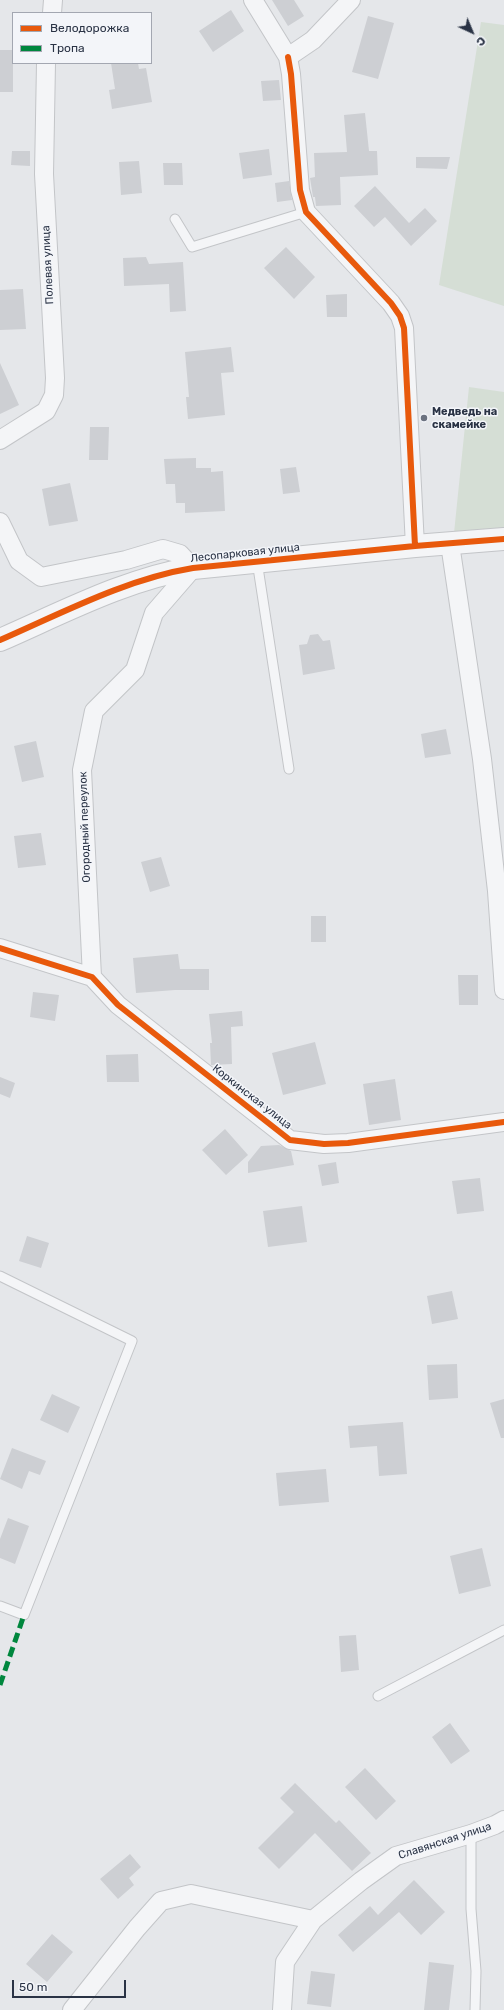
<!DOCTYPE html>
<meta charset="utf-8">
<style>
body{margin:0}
#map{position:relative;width:504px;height:2010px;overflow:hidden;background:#e5e7ea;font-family:Rubik,sans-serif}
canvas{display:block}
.legend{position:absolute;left:12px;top:12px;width:140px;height:52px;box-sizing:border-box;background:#f3f5f9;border:1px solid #a3a7b1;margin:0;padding:5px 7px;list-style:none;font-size:12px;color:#2a3345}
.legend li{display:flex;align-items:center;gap:8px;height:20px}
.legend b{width:20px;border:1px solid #a3a7b1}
.north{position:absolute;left:452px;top:12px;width:40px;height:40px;-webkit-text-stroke:3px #f3f5f9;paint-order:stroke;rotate:136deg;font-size:11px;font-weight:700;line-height:16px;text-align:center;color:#2a3345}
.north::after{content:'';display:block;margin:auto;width:14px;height:18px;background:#2a3345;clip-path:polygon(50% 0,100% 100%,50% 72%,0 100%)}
.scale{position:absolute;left:12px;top:1980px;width:114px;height:18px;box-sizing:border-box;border:2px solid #2a3345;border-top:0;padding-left:5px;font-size:12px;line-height:14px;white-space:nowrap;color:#2a3345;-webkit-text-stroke:3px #f3f5f9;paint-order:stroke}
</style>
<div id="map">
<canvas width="504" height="2010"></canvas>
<ul class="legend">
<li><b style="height:5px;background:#e8590c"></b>Велодорожка</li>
<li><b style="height:5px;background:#00873e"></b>Тропа</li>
</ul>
<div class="north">С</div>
<div class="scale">50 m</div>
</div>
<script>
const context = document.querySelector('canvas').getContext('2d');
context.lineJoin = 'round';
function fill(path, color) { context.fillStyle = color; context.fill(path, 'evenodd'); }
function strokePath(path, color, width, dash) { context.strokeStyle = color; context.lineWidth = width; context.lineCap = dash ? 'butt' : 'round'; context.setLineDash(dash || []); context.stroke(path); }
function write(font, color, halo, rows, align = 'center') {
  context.font = font + ' Rubik,sans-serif'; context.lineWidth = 3; context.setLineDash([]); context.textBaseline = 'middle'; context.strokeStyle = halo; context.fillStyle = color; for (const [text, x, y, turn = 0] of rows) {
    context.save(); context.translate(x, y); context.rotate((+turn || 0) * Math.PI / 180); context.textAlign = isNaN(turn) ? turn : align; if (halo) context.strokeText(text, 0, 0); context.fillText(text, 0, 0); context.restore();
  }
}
fill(new Path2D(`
 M 481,22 L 504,25 L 504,306 L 439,285 Z
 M 469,387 L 504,392 L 504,529 L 454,533 Z`), '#d5ded5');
fill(new Path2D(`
 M 272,0 L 294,0 L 304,16 L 288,26 Z
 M 231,10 L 244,31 L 213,52 L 199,31 Z
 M 368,16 L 394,23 L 378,79 L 352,72 Z
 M 0,50 L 13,50 L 13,92 L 0,92 Z
 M 111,63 L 138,63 L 139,69 L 146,68 L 152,102 L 112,109 L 109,90 L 115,89 Z
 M 279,80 L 281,100 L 263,101 L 261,81 Z
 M 365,113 L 369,151 L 377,151 L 378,175 L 340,177 L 341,205 L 316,206 L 315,197 L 313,197 L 310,178 L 315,177 L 314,153 L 347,152 L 344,115 Z
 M 269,149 L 272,175 L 243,179 L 239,153 Z
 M 12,151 L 30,151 L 30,166 L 11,165 Z
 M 416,157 L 450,157 L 447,169 L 416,168 Z
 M 139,161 L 142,193 L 121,195 L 119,162 Z
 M 163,163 L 182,163 L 183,185 L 164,185 Z
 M 289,181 L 292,200 L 277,202 L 275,183 Z
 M 375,186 L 409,223 L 425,208 L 437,221 L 411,246 L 385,217 L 374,227 L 354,206 Z
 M 286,247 L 315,277 L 294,299 L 264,268 Z
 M 146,257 L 149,264 L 183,262 L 186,311 L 170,312 L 169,284 L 124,286 L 123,258 Z
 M 23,289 L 26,329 L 0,330 L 0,290 Z
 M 347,294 L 347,317 L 327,317 L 326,295 Z
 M 231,347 L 234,372 L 221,373 L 225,415 L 188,419 L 186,397 L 189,397 L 185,352 Z
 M 0,363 L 19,405 L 0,414 Z
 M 90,427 L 109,427 L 108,460 L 89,460 Z
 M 196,458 L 196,468 L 211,468 L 211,472 L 223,471 L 225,511 L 185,513 L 185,503 L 176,503 L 175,484 L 166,484 L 164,459 Z
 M 296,467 L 300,492 L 283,494 L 280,469 Z
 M 70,483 L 78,521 L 49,526 L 42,489 Z
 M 318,634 L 323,641 L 330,640 L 335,669 L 303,675 L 299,645 L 307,644 L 310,635 Z
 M 446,729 L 451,754 L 425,758 L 421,734 Z
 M 36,741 L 44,777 L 22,782 L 14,746 Z
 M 41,833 L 46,865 L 18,868 L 14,836 Z
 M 161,857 L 170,886 L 150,892 L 141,862 Z
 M 311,916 L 326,916 L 326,942 L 311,942 Z
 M 178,954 L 180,969 L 209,969 L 209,990 L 175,990 L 136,993 L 133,958 Z
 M 458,975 L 478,975 L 478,1005 L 459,1005 Z
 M 33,992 L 59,995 L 55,1021 L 30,1017 Z
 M 242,1011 L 243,1026 L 231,1027 L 232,1064 L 211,1065 L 210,1043 L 212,1043 L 209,1014 Z
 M 315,1042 L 326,1084 L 283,1095 L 272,1053 Z
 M 138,1054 L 139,1082 L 107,1082 L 106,1055 Z
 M 0,1077 L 15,1083 L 10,1098 L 0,1094 Z
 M 395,1079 L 401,1120 L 369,1125 L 363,1084 Z
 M 225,1129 L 248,1155 L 226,1175 L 202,1150 Z
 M 279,1145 L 291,1151 L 294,1165 L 248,1173 L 248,1162 L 261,1146 Z
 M 336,1162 L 339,1183 L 322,1186 L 318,1165 Z
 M 480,1178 L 484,1211 L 457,1214 L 452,1181 Z
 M 302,1206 L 307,1242 L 268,1247 L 263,1211 Z
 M 27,1236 L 49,1243 L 41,1268 L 19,1261 Z
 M 452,1291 L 458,1319 L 432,1324 L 427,1296 Z
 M 457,1364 L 458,1398 L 429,1400 L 427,1365 Z
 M 52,1394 L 80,1407 L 68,1433 L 40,1420 Z
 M 504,1399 L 504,1438 L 501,1438 L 490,1403 Z
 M 403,1422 L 407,1474 L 379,1476 L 377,1446 L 350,1448 L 348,1426 Z
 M 12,1448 L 46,1461 L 40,1475 L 29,1471 L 22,1489 L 0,1479 Z
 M 326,1469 L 329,1502 L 279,1506 L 276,1473 Z
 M 8,1518 L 29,1526 L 15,1564 L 0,1558 L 0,1539 Z
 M 482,1548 L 491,1586 L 459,1594 L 450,1556 Z
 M 356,1635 L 359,1670 L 341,1672 L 339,1636 Z
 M 450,1723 L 470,1751 L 451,1764 L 432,1737 Z
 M 365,1768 L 396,1801 L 376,1820 L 345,1787 Z
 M 295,1783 L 336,1823 L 339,1820 L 371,1853 L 352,1871 L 315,1833 L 279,1869 L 258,1848 L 294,1812 L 280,1798 Z
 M 130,1854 L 141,1867 L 129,1878 L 134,1885 L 118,1899 L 100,1879 Z
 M 414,1880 L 445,1912 L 421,1935 L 399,1912 L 353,1952 L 338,1935 L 370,1906 L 378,1915 Z
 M 52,1934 L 73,1952 L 47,1982 L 26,1964 Z
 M 429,1962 L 454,1965 L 449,2010 L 424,2010 Z
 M 311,1971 L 335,1974 L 331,2007 L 307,2004 Z`), '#cdcfd3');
const service = new Path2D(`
 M 175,219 L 192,247 L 306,212
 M 257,561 L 289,769
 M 0,1276 L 132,1341 L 24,1615 L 0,1606
 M 378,1696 L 504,1630
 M 471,1834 L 471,1909 L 476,1971 L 475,2010`);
const minor = new Path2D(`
 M 253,0 L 288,57 L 313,40 L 351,0
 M 52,13 L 53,0
 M 288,57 L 291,74 L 300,190 L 306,212 L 391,303 L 400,316 L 404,328 L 415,546
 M 0,440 L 46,411 L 54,395 L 55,378 L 44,174 L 46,63
 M 0,522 L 19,561 L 41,577 L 126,560 L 163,549 L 180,554 L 193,568 L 154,613 L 135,670 L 94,711 L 82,770 L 92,977
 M 450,544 L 482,759 L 497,891 L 504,990
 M 0,948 L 92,977 L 118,1005 L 290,1140 L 324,1144 L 348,1143 L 504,1122
 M 72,2010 L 137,1928 L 161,1901 L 191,1894 L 313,1920
 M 282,2010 L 285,1962 L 313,1920 L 361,1881 L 396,1856 L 471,1834 L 495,1825 L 504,1820`);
const tertiary = new Path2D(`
 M 0,640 C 62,613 126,579 193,568 L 415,546 L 504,539`);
strokePath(service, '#c3c5c8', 11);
strokePath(minor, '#c3c5c8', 20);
strokePath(tertiary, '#c3c5c8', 24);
strokePath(service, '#f4f5f7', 9);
strokePath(minor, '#f4f5f7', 18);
strokePath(tertiary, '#f4f5f7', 22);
strokePath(new Path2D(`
 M 0,1685 L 24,1615`), '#00873e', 5, [10, 5]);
strokePath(new Path2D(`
 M 288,57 L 291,74 L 300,190 L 306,212 L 391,303 L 400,316 L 404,328 L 415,546
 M 0,640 C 62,613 126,579 193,568 L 415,546 L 504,539
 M 0,948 L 92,977 L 118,1005 L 290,1140 L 324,1144 L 348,1143 L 504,1122`), '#e8590c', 6);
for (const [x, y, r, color] of [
 [424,418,4,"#6b727f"]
]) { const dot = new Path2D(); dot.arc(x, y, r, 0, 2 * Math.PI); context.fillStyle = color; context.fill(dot); strokePath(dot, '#f3f5f9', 1.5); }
write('11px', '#2a3345', '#f3f5f9', [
 ["Полевая улица",48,265,-93],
 ["Лесопарковая улица",245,553,-6],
 ["Огородный переулок",85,827,-92],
 ["Коркинская улица",252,1097,38],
 ["Славянская улица",445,1841,-18]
]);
write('bold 11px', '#2a3345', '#f3f5f9', [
 ["Медведь на",432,412],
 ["скамейке",432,425]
], 'left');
</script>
